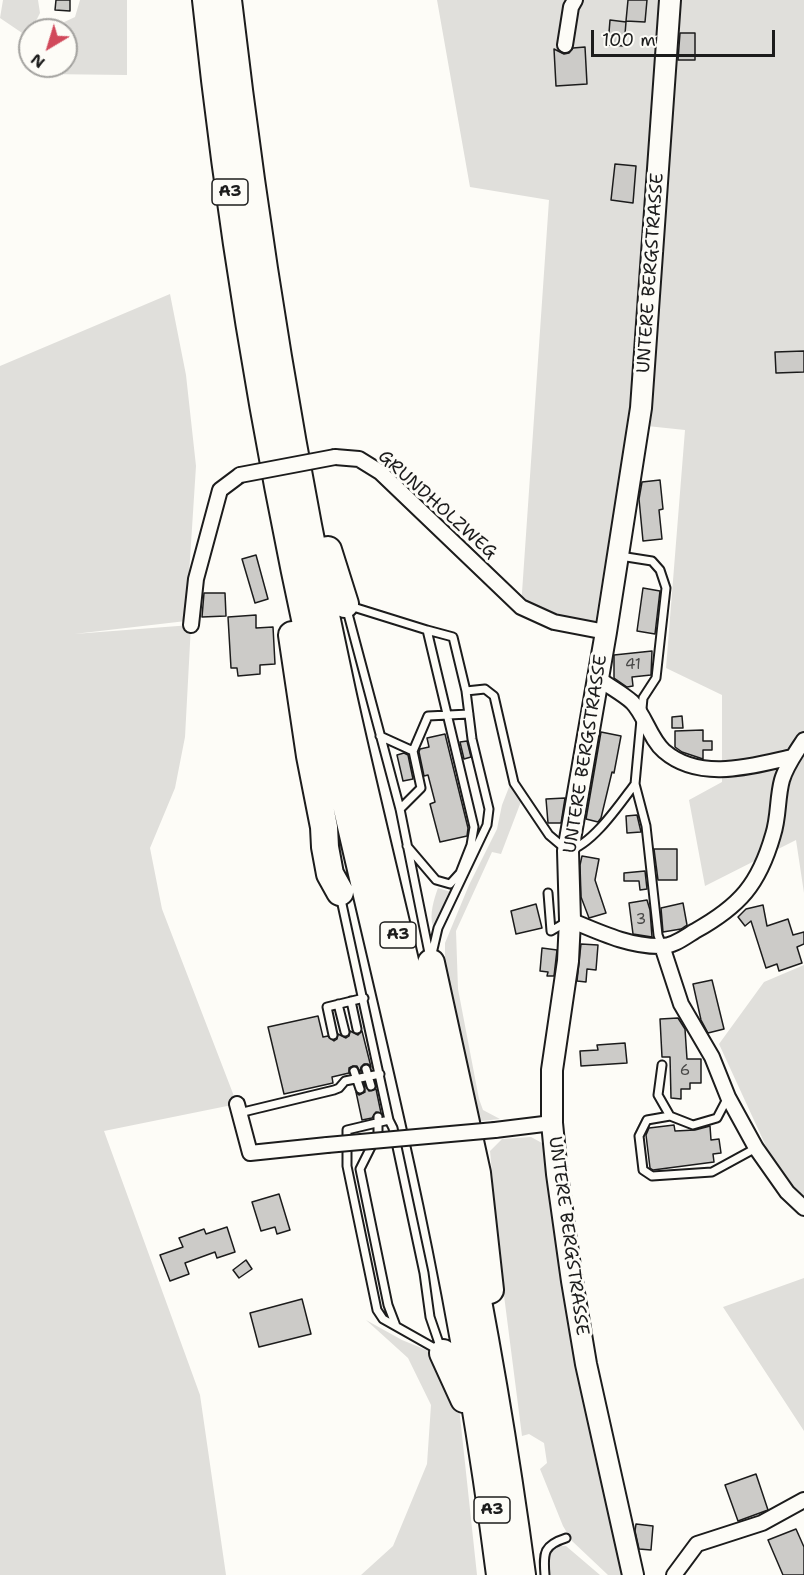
<!DOCTYPE html>
<style>
body{margin:0}
#map{position:relative;width:804px;height:1575px;overflow:hidden;background:#fdfcf7;font-family:"Shantell Sans",sans-serif}
canvas{display:block}
.north{position:absolute;left:18px;top:18px;width:60px;height:60px;box-sizing:border-box;background:#fdfcf7;border:2px solid #a3a29f;border-radius:50%;rotate:218deg;font-size:16px;font-weight:700;line-height:24px;text-align:center;color:#1c1c1c}
.north::after{content:'';display:block;margin:auto;width:21px;height:27px;background:#d1495b;clip-path:polygon(50% 0,100% 100%,50% 72%,0 100%)}
.scale{position:absolute;left:591px;top:30px;width:184px;height:27px;box-sizing:border-box;border:3px solid #1c1c1c;border-top:0;padding-left:8px;font-size:18px;line-height:21px;white-space:nowrap;color:#1c1c1c;-webkit-text-stroke:4px #fdfcf7;paint-order:stroke}
</style>
<div id="map">
<canvas width="804" height="1575"></canvas>
<div class="north">N</div>
<div class="scale">100 m</div>
</div>
<script>
const context = document.querySelector('canvas').getContext('2d');
context.lineJoin = 'round';
function fill(path, color) { context.fillStyle = color; context.fill(path, 'evenodd'); }
function strokePath(path, color, width, dash) { context.strokeStyle = color; context.lineWidth = width; context.lineCap = dash ? 'butt' : 'round'; context.setLineDash(dash || []); context.stroke(path); }
function write(font, color, halo, rows, align = 'center') {
  context.font = font + ' "Shantell Sans",sans-serif'; context.lineWidth = 6; context.setLineDash([]); context.textBaseline = 'middle'; context.strokeStyle = halo; context.fillStyle = color; for (const [text, x, y, turn = 0] of rows) {
    context.save(); context.translate(x, y); context.rotate((+turn || 0) * Math.PI / 180); context.textAlign = isNaN(turn) ? turn : align; if (halo) context.strokeText(text, 0, 0); context.fillText(text, 0, 0); context.restore();
  }
}
fill(new Path2D(`
 M 3,0 L 38,0 L 40,13 L 28,37 L 0,18 Z
 M 80,0 L 127,0 L 127,75 L 44,74 L 43,66 L 66,66 L 66,30 L 47,30 L 75,17 Z
 M 437,0 L 804,0 L 804,893 L 796,840 L 705,886 L 689,800 L 722,782 L 722,695 L 666,668 L 685,430 L 628,424 L 594,629 L 551,630 L 521,607 L 549,200 L 470,187 Z
 M 170,294 L 186,375 L 196,466 L 186,621 L 74,634 L 191,625 L 185,737 L 175,788 L 150,848 L 162,909 L 237,1104 L 104,1131 L 200,1395 L 226,1575 L 0,1575 L 0,366 Z
 M 511,782 L 522,799 L 501,854 L 492,852 L 456,931 L 458,989 L 479,1099 L 483,1110 L 500,1119 L 471,1122 L 445,972 L 445,943 L 469,885 L 497,829 L 502,805 Z
 M 438,888 L 451,892 L 436,925 L 433,926 C 429,915 434,899 438,888 Z
 M 804,965 L 804,1208 L 787,1192 L 719,1044 L 764,982 Z
 M 531,1137 L 542,1143 L 545,1150 C 558,1294 591,1435 624,1575 L 608,1575 L 572,1541 L 563,1526 L 540,1469 L 547,1463 L 544,1443 L 529,1434 L 522,1436 L 501,1272 L 490,1151 L 502,1139 Z
 M 804,1278 L 804,1431 L 723,1307 Z
 M 366,1320 L 402,1340 L 436,1354 L 459,1407 L 477,1575 L 361,1575 L 393,1546 L 427,1464 L 431,1405 L 408,1358 Z
 M 557,1546 L 566,1546 L 600,1575 L 548,1575 C 547,1562 547,1555 557,1546 Z`), '#e0dfdb');
const building = new Path2D(`
 M 56,0 L 70,0 L 70,11 L 55,10 Z
 M 628,0 L 647,0 L 645,22 L 626,21 Z
 M 610,20 L 626,22 L 624,46 L 608,45 Z
 M 680,33 L 695,33 L 695,60 L 678,60 Z
 M 585,47 L 587,84 L 556,86 L 554,49 L 564,54 L 569,53 L 573,48 Z
 M 615,164 L 636,166 L 633,203 L 611,200 Z
 M 804,351 L 804,372 L 776,373 L 775,352 Z
 M 660,480 L 663,509 L 659,510 L 662,539 L 643,541 L 639,499 L 642,482 Z
 M 256,555 L 268,599 L 255,603 L 242,559 Z
 M 643,588 L 660,591 L 655,634 L 637,631 Z
 M 204,593 L 225,593 L 226,616 L 202,617 Z
 M 256,615 L 256,628 L 273,627 L 275,664 L 260,665 L 260,674 L 238,676 L 237,668 L 231,668 L 228,617 Z
 M 652,651 L 651,675 L 632,677 L 633,686 L 627,687 L 614,678 L 614,655 Z
 M 682,716 L 683,728 L 672,728 L 672,717 Z
 M 703,730 L 703,741 L 712,741 L 712,750 L 703,750 L 703,759 L 682,752 L 675,747 L 675,731 Z
 M 601,732 L 621,736 L 614,773 L 612,772 L 601,818 L 598,822 L 586,819 Z
 M 445,734 L 468,828 L 467,836 L 440,842 L 430,804 L 435,802 L 428,775 L 424,776 L 419,752 L 420,749 L 429,747 L 427,738 Z
 M 467,741 L 471,757 L 464,759 L 460,742 Z
 M 404,753 L 408,755 L 413,779 L 403,781 L 397,755 Z
 M 565,798 L 561,823 L 548,823 L 546,799 Z
 M 637,815 L 641,832 L 627,833 L 626,816 Z
 M 654,849 L 677,849 L 677,880 L 658,880 Z
 M 582,856 L 599,859 L 595,880 L 606,913 L 589,918 L 581,897 L 580,865 Z
 M 645,871 L 647,889 L 640,890 L 639,881 L 624,881 L 624,873 Z
 M 647,900 L 650,910 L 652,937 L 633,934 L 629,903 Z
 M 683,903 L 687,925 L 681,929 L 663,932 L 661,908 Z
 M 536,904 L 542,928 L 516,934 L 511,911 Z
 M 763,905 L 767,926 L 788,919 L 793,935 L 804,932 L 804,944 L 797,947 L 802,963 L 779,971 L 777,964 L 766,968 L 751,921 L 745,926 L 738,917 L 746,909 Z
 M 581,944 L 598,945 L 596,970 L 587,969 L 586,982 L 577,981 Z
 M 542,948 L 557,950 L 554,976 L 547,976 L 548,972 L 540,971 Z
 M 712,980 L 724,1029 L 708,1033 L 701,1020 L 693,984 Z
 M 318,1016 L 323,1037 L 328,1036 L 334,1041 L 337,1039 L 338,1034 L 346,1038 L 349,1036 L 350,1031 L 358,1035 L 362,1031 L 371,1067 L 368,1064 L 364,1064 L 361,1067 L 360,1072 L 357,1066 L 353,1066 L 349,1068 L 349,1073 L 332,1077 L 333,1083 L 284,1094 L 268,1027 Z
 M 678,1018 L 685,1029 L 687,1059 L 701,1059 L 701,1083 L 690,1083 L 690,1089 L 681,1089 L 681,1099 L 671,1098 L 670,1057 L 662,1057 L 660,1019 Z
 M 625,1043 L 627,1063 L 581,1066 L 580,1051 L 598,1050 L 597,1045 Z
 M 364,1083 L 369,1091 L 376,1089 L 381,1113 L 376,1112 L 372,1118 L 362,1120 L 356,1092 L 359,1095 L 365,1092 Z
 M 674,1125 L 675,1131 L 695,1130 L 710,1126 L 711,1140 L 719,1139 L 721,1153 L 713,1154 L 714,1162 L 653,1170 L 650,1168 L 646,1135 L 649,1128 Z
 M 279,1194 L 290,1230 L 277,1234 L 275,1227 L 261,1231 L 252,1202 Z
 M 227,1227 L 235,1252 L 217,1258 L 215,1252 L 185,1263 L 189,1274 L 170,1281 L 160,1255 L 183,1247 L 179,1238 L 204,1229 L 206,1234 Z
 M 246,1260 L 252,1269 L 239,1278 L 233,1270 Z
 M 302,1299 L 311,1334 L 259,1347 L 250,1313 Z
 M 756,1474 L 768,1510 L 738,1521 L 725,1485 Z
 M 636,1524 L 653,1526 L 651,1550 L 639,1549 L 635,1531 Z
 M 796,1529 L 804,1547 L 804,1575 L 783,1575 L 768,1540 Z`);
fill(building, '#cccbc8');
strokePath(building, '#1c1c1c', 1.5);
const lane = new Path2D(`
 M 620,556 L 652,561 L 660,570 L 666,588 L 656,678 L 643,698 L 635,784 L 646,826 L 658,935 L 662,946
 M 350,606 L 427,630 L 474,827 L 471,845 L 460,873 L 450,884 L 436,880 L 407,846
 M 347,610 L 400,809 L 430,958
 M 427,630 L 453,637 L 466,691 L 472,739 L 489,809 L 487,825 L 438,928 L 431,958
 M 466,691 L 485,689 L 494,696 L 514,783 L 549,835 L 568,851 C 593,844 619,805 635,784
 M 380,736 L 413,751 L 421,788 L 400,809
 M 413,751 L 428,716 L 469,714
 M 548,893 L 551,931 L 568,921
 M 340,895 L 389,1120 L 393,1128 L 424,1273 L 430,1317 L 441,1349
 M 351,1001 L 357,1029
 M 338,1004 L 345,1032
 M 333,1035 L 327,1007 L 364,998
 M 662,1065 L 658,1095 L 670,1116 L 693,1125 L 717,1118 L 728,1097
 M 366,1069 L 371,1086
 M 354,1071 L 360,1089
 M 239,1113 L 334,1090 L 339,1088 L 345,1081 L 380,1074
 M 670,1116 L 647,1120 L 639,1136 L 643,1170 L 652,1176 L 712,1172 L 756,1148
 M 378,1117 L 378,1133 L 360,1169 L 388,1305 L 396,1326
 M 389,1120 L 347,1130 L 347,1166 L 377,1310 L 383,1319 L 438,1350
 M 545,1575 C 543,1552 544,1545 566,1538`);
const street = new Path2D(`
 M 565,45 L 571,7 L 575,0
 M 335,457 L 359,459 L 380,472 L 521,607 L 554,622 L 606,632
 M 191,625 L 196,579 L 220,490 L 240,475
 M 598,678 C 608,686 622,693 632,702 C 645,715 650,739 664,751 C 700,782 752,766 792,757
 M 570,920 C 599,932 630,947 662,946 C 674,946 685,937 695,931 C 740,906 759,884 773,835 C 779,817 777,798 782,780 C 786,766 796,752 804,740
 M 662,946 L 681,1004 L 712,1057 L 728,1097 L 756,1148 L 787,1192 L 804,1208
 M 237,1104 L 250,1153 L 327,1145
 M 495,1130 L 552,1123
 M 674,1575 L 697,1544 L 762,1523 L 804,1500`);
const secondary = new Path2D(`
 M 633,1575 L 586,1364 L 572,1281 L 557,1174 L 552,1123 L 552,1070 L 568,961 L 570,920 L 568,851 L 606,632 L 641,408 L 670,0`);
const highway = new Path2D(`
 M 206,0 C 229,219 265,437 312,652 C 351,836 398,1018 437,1202 C 463,1325 484,1450 500,1575
 M 228,0 C 255,232 292,463 342,691 C 379,859 423,1025 457,1194 C 483,1320 505,1447 522,1575
 M 328,550 L 345,604
 M 292,635 L 310,756 L 324,827 L 325,847 L 330,874 L 340,892
 M 431,963 L 477,1173 L 490,1290
 M 443,1353 L 464,1399`);
strokePath(lane, '#1c1c1c', 11);
strokePath(street, '#1c1c1c', 18);
strokePath(secondary, '#1c1c1c', 24);
strokePath(highway, '#1c1c1c', 30);
strokePath(lane, '#fdfcf7', 7);
strokePath(street, '#fdfcf7', 14);
strokePath(secondary, '#fdfcf7', 20);
strokePath(highway, '#fdfcf7', 26);
const streetBridge = new Path2D(`
 M 240,475 L 335,457
 M 327,1145 L 495,1130`);
strokePath(streetBridge, '#1c1c1c', 18, []);
strokePath(streetBridge, '#fdfcf7', 14);
write('15px', '#484847', null, [
 ["41",633,665],
 ["3",641,920],
 ["6",685,1071]
]);
for (const [x, y, w] of [
 [230,192,36],
 [398,935,36],
 [492,1510,36]
]) { const box = new Path2D(); box.roundRect(x - w / 2, y - 13, w, 26, 4.5); context.fillStyle = '#fdfcf7'; context.fill(box); strokePath(box, '#1c1c1c', 1.5); }
write('bold 16px', '#1c1c1c', null, [
 ["A3",230,192],
 ["A3",398,935],
 ["A3",492,1510]
]);
write('18px', '#1c1c1c', '#fdfcf7', [
 ["UNTERE BERGSTRASSE",651,273,-86],
 ["GRUNDHOLZWEG",437,505,42],
 ["UNTERE BERGSTRASSE",586,754,-81],
 ["UNTERE BERGSTRASSE",568,1236,82]
]);
</script>
